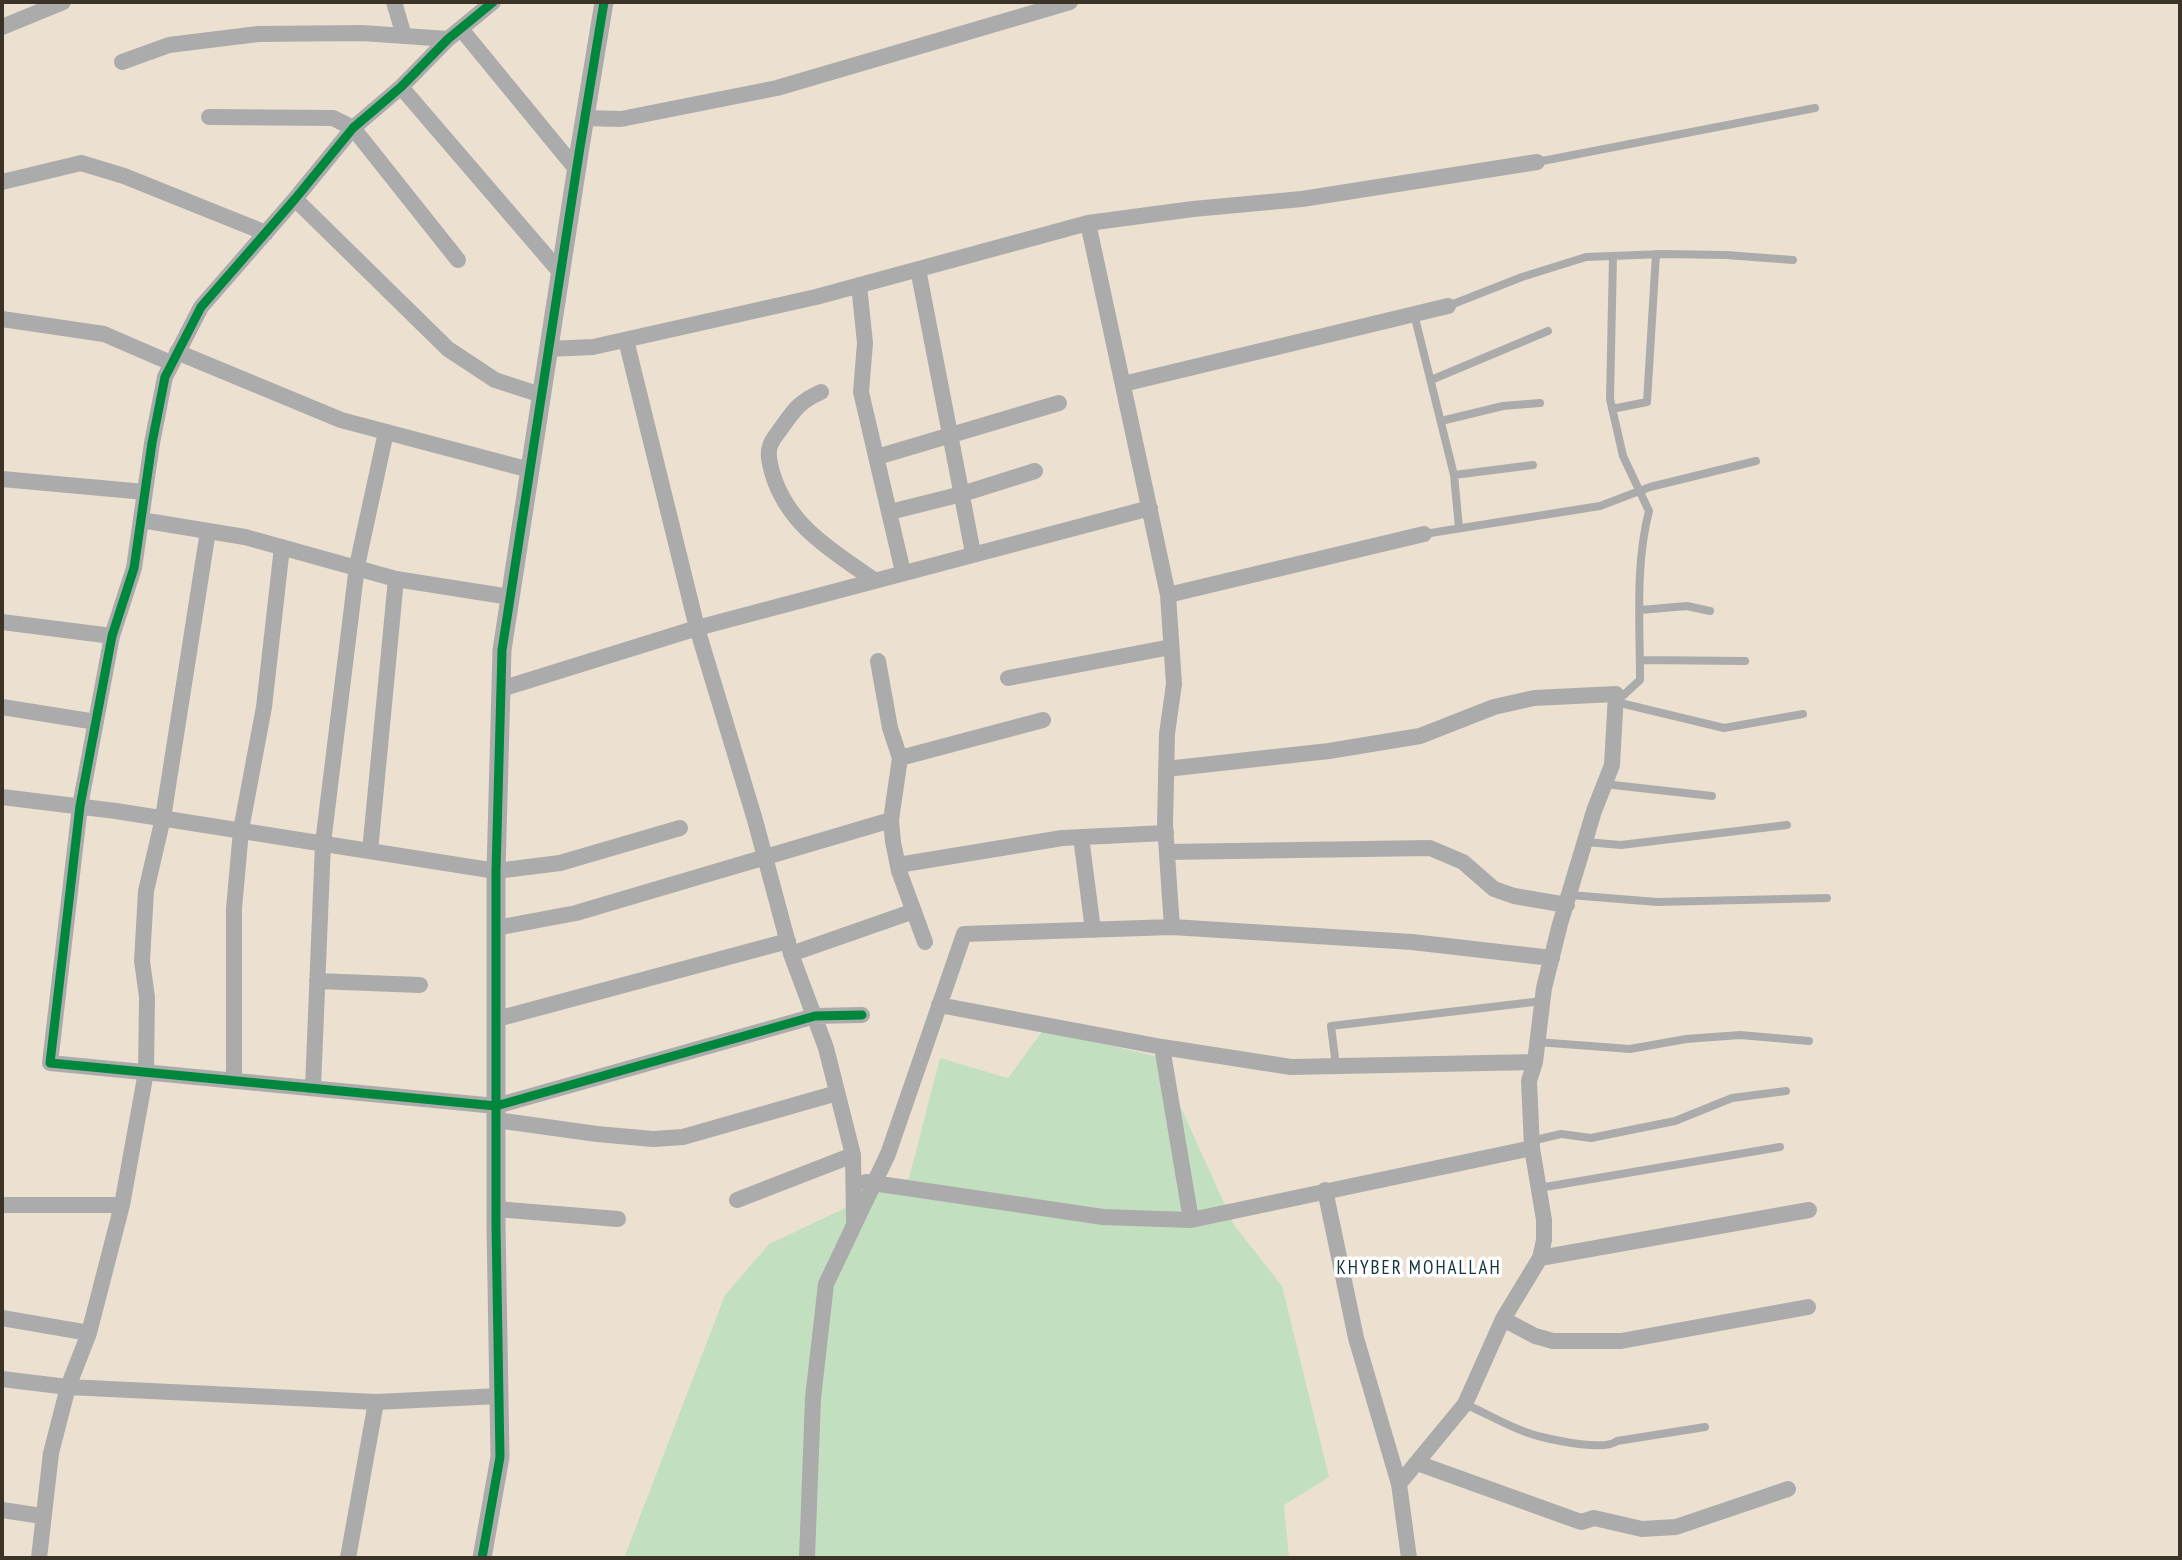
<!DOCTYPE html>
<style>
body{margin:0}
#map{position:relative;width:2182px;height:1560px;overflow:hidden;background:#ece1d0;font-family:"PT Sans Narrow",sans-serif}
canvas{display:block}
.frame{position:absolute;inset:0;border:4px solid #3c3327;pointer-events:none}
</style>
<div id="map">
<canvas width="2182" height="1560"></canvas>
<div class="frame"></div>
</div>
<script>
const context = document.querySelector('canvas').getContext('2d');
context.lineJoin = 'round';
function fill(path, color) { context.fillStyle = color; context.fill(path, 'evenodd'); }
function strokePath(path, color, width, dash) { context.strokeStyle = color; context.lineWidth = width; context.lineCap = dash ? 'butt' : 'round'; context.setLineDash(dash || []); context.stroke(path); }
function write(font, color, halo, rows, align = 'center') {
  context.font = font + ' "PT Sans Narrow",sans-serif'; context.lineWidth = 7; context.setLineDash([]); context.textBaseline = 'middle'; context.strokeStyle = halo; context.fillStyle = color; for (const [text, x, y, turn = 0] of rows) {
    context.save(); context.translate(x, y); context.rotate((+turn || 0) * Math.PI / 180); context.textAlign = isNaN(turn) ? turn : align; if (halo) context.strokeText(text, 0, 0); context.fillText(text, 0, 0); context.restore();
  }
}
fill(new Path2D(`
 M 1044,1029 L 1158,1057 L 1234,1225 L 1282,1286 L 1329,1477 L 1284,1505 L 1289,1558 L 624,1558 L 725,1295 L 769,1244 L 909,1178 L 940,1058 L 1008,1078 Z`), '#c2e0bf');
strokePath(new Path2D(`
 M 1537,162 L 1815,108
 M 1613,256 L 1610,399 L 1623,456 L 1649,511 C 1635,565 1640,624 1640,680 L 1616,702
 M 1448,306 L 1522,277 L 1586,257 L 1663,254 L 1726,255 L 1793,260
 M 1414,314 L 1454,475 L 1459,528
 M 1431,380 L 1548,331
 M 1612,409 L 1647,402 L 1656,254
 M 1441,421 L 1503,406 L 1540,403
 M 1454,475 L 1533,465
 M 1424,534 L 1600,506 L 1650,487 L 1756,461
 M 1640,610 L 1687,606 L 1710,611
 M 1640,660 L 1745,661
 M 1616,702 L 1724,728 L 1803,714
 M 1604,784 L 1712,796
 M 1586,842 L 1621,845 L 1787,825
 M 1570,895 L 1657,902 L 1827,898
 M 1537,1042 L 1630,1049 L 1686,1039 L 1740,1035 L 1809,1041
 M 1336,1066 L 1331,1026 L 1542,1001
 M 1531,1141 L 1561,1134 L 1591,1138 L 1675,1121 L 1732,1098 L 1786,1091
 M 1539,1188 L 1780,1147
 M 1465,1404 C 1490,1415 1516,1431 1542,1437 C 1558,1441 1605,1451 1617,1441 L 1705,1427`), '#acabac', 8);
strokePath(new Path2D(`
 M 394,2 L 404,36
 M 493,2 L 448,39 L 401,87 L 353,128 L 295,199 L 201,307 L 165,377 L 152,443 L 134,568 L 112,636 L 80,806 L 50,1063 L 496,1106 L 815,1016 L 862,1015
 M 2,27 L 63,2
 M 461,29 L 576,169
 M 122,62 L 169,45 L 258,34 L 362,33 L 448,39
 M 401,87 L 560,272
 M 209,117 L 333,118 L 353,128 L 458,260
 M 584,118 L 621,119 L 777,88 L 1070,2
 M 2,182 L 81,163 L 124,176 L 266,233
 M 295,199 L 448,349 L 495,380 L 541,395
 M 1088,223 L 1168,595 L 1174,684 L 1167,734 L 1165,825 L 1172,927
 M 918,269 L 973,553
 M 859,285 L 865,343 L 861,392 L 903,572
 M 2,319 L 104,334 L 171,363
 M 626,340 L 697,628 L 755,820 L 791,954 L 826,1048 L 853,1155 L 854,1221
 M 548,349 L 593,347 L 816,297 L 1088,223 L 1193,209 L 1302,199 L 1537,162
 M 177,352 L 341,420 L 530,470
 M 1123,384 L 1448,306
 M 821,392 C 800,401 794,410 782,427 C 778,433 772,439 770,446 C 767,454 770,464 772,472 C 787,525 832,551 874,580
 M 877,457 L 1059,403
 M 2,479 L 145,492
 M 890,512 L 962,494 L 1035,471
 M 141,520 L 245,537 L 396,579 L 510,597
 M 1168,595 L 1424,534
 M 2,622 L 112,636
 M 878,661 L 890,728 L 900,758 L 891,820 L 893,842 L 899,871 L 925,942
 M 1008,678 L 1171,647
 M 501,689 L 697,628 L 1150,508
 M 2,707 L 96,722
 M 900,758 L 1043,720
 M 1166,769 L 1329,751 L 1420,736 L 1494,707 L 1534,698 L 1616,694 L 1612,765 L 1594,811 L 1560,924 L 1544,988 L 1535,1062 L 1529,1081 L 1532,1148 L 1544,1220 L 1544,1240 L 1540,1258 L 1503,1319 L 1465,1404 L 1399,1484
 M 2,797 L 116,811 L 496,871 L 560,863 L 680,828
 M 1081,837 L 1093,930
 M 370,851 L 396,579
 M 1167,852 L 1430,848 L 1463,862 L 1494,889 L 1514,896 L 1567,905
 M 898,865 L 1062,838 L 1166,833
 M 496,928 L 576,913 L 891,820
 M 791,954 L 914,911
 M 317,981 L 420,985
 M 939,1005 L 1162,1047 L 1291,1067 L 1535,1062
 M 497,1019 L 788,941
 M 1162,1047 L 1191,1220
 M 234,1081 L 234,909 L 241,830 L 264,707 L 282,547
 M 313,1088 L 323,843 L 357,566 L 386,432
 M 496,1120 L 597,1134 L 653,1139 L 683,1137 L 837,1093
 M 866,1182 L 1103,1217 L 1191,1220 L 1532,1148
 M 1325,1190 L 1356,1338 L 1399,1484 L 1409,1558
 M 737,1200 L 853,1155
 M 2,1205 L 122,1205
 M 496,1209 L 618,1219
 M 1540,1258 L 1809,1210
 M 2,1318 L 89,1333
 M 1503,1319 L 1535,1336 L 1553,1341 L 1621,1341 L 1808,1307
 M 2,1379 L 68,1387 L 376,1402 L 499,1396
 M 1417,1463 L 1581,1522 L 1594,1518 L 1642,1529 L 1676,1527 L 1788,1489
 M 2,1510 L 42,1516
 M 39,1558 L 51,1453 L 68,1387 L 89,1333 L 122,1205 L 146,1072 L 147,997 L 142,961 L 146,891 L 163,818 L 208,531
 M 348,1558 L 376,1402
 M 807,1558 L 813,1398 L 826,1284 L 888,1154 L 964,934 L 1172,927 L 1412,942 L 1552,958`), '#acabac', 16);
strokePath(new Path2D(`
 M 482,1558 L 500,1457 L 496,1226 L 496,871 L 502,650 L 580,147 L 604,2`), '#acabac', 19);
strokePath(new Path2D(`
 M 493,2 L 448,39 L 401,87 L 353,128 L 295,199 L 201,307 L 165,377 L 152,443 L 134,568 L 112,636 L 80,806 L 50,1063 L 496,1106 L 815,1016 L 862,1015
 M 482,1558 L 500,1457 L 496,1226 L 496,871 L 502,650 L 580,147 L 604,2`), '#00873e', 9);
context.letterSpacing = '2px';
write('19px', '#15353c', '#fff', [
 ["KHYBER MOHALLAH",1419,1269]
]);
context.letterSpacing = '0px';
</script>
